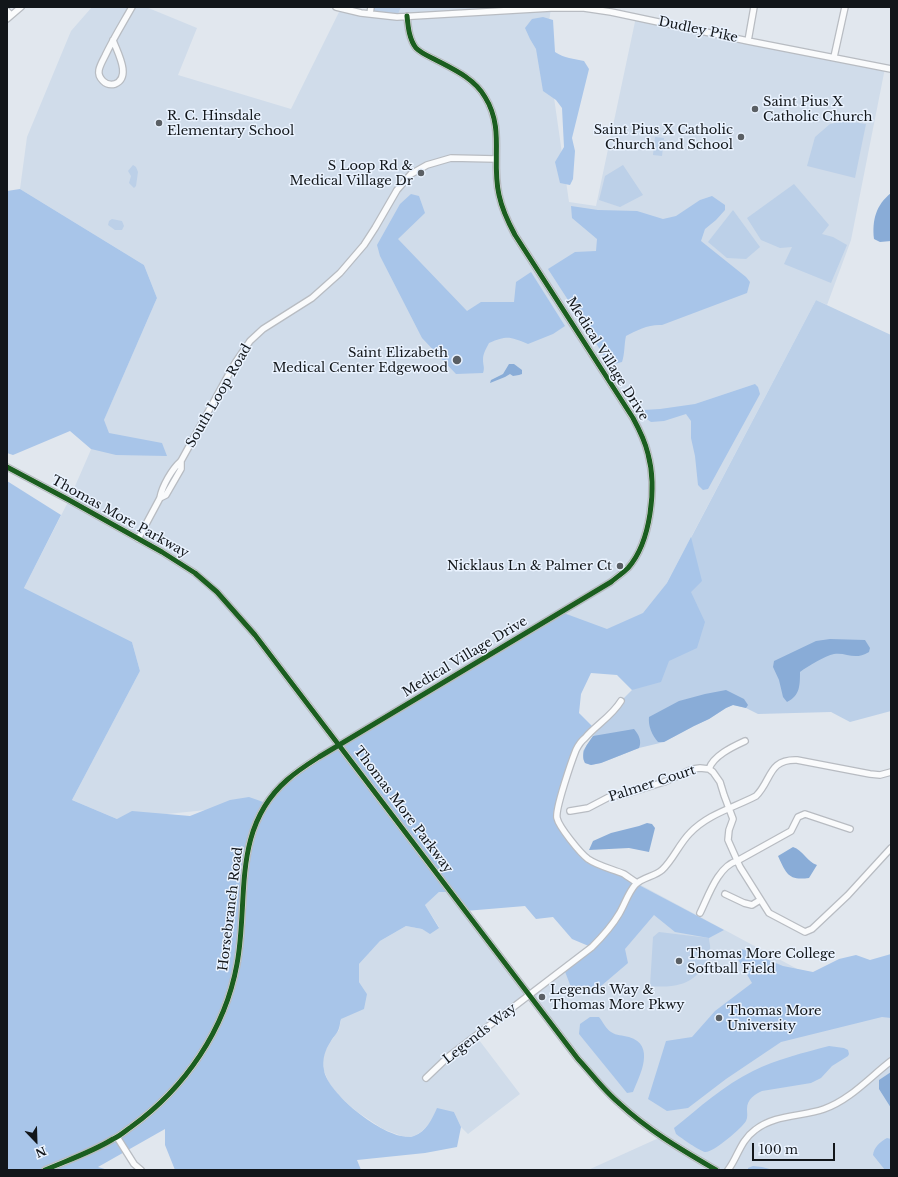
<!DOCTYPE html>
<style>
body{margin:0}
#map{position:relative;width:898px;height:1177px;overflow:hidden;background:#e1e7ee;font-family:"Libre Baskerville",serif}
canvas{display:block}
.frame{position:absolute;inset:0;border:8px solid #12161a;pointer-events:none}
.north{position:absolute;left:16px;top:1121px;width:40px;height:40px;-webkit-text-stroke:3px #eaf3ff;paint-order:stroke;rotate:157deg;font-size:11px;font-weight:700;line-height:16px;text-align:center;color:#12161a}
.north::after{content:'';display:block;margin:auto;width:14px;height:18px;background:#12161a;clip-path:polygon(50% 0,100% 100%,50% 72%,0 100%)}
.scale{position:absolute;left:752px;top:1143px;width:83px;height:18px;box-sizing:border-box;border:2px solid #12161a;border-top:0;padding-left:5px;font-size:12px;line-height:14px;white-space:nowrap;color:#12161a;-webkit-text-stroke:3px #eaf3ff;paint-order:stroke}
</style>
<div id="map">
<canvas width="898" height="1177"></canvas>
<div class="frame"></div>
<div class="north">N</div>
<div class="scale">100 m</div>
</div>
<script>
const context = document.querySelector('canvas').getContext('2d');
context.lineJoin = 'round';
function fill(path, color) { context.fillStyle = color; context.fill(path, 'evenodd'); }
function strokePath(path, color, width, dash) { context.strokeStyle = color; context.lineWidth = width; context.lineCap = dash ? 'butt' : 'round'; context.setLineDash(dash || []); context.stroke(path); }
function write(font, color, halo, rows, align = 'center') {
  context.font = font + ' "Libre Baskerville",serif'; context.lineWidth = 3; context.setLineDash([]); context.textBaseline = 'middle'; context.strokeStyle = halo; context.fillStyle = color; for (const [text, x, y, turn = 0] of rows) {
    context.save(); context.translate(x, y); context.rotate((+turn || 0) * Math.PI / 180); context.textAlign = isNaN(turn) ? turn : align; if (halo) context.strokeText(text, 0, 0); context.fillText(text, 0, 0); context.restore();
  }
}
fill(new Path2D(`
 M 92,7 L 146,7 L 197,28 L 178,75 L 291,109 L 341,8 L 397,17 L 401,7 L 551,8 L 546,42 L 569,202 L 596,206 L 636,17 L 885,68 L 851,240 L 827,305 L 816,300 L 647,621 L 266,804 L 117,819 L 72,800 L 140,671 L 132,642 L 24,588 L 69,500 L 157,298 L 144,265 L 20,189 L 27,137 L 71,31 Z
 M 637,883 L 857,1001 L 891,978 L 891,1170 L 588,1170 L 661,1137 L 602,1087 L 530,995 L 476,1036 L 520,1094 L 468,1134 L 461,1127 L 454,1112 L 429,1124 L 421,1132 L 414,1136 L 404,1137 L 383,1129 L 356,1111 L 339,1096 L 329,1083 L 324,1071 L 323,1060 L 324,1053 L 331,1041 L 339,1030 L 341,1019 L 367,994 L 359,982 L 359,964 L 380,941 L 406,926 L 422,929 L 430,933 L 439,927 L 425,905 L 439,892 L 451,892 L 530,995 L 592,947 Z`), '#d0dcea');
fill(new Path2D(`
 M 371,7 L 401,7 L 397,17 L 370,14 Z
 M 845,121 L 866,124 L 855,178 L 807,166 L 815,137 L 830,124 Z
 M 655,137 L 664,138 L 662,156 L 653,155 Z
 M 133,165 L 136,167 L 138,172 L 136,186 L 134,188 L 129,183 L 131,176 L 128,171 Z
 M 623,165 L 643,195 L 620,207 L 599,200 L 605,176 Z
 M 794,184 L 829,225 L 822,234 L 833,237 L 847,245 L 831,283 L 784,264 L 792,247 L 780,248 L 761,240 L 747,218 Z
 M 733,210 L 760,247 L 746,259 L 727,258 L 708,242 Z
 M 112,219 L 122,221 L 124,226 L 122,230 L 115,230 L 108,225 L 109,221 Z
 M 816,300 L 891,335 L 891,711 L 850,722 L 831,712 L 758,714 L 746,708 L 733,705 L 726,708 L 709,719 L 694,726 L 664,742 L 639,748 L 601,763 L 591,765 L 585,763 L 583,759 L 583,751 L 593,736 L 621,701 L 640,682 L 622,669 Z
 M 659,932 L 709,938 C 709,942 711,947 710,951 C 707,966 696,980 681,984 C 671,987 661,987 650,986 L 653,937 Z`), '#bcd0e8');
fill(new Path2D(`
 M 543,17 L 553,20 L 555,52 C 564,58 574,59 584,61 L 589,69 L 572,138 L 575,151 L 573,179 L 570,185 L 560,183 L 555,162 L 564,147 L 562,108 L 556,100 L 543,91 L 536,49 L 530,39 L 525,28 L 532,19 Z
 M 20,189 L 144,265 L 157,298 L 104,420 L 109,433 L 162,443 L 167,456 L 116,455 L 91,449 L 70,431 L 13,455 L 7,453 L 7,191 Z
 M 411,194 L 419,196 L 425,213 L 398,239 L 467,311 L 481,302 L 514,302 L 516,282 L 531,272 L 565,326 L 553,334 L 528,344 C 510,337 508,335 489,343 C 486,349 483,353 483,360 C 483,365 485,368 483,373 L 456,374 L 422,338 L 380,256 L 377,245 L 400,204 Z
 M 712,196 L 725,205 L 725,210 L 716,220 L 705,229 L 701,241 L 746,277 L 750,282 L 747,293 L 662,325 C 649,324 637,330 626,336 C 624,345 625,353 622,362 L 610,365 L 548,269 L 575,252 L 596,251 L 597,239 L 572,218 L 571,206 L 598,210 L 637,211 L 663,219 L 676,216 L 700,200 Z
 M 755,384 L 758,387 L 760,394 L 708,489 L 703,490 L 698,485 L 695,456 L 691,438 L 691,421 L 686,414 L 664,421 L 651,422 L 640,414 L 643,410 L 660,409 L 695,404 Z
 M 7,481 L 61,515 L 24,588 L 132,642 L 140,671 L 72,800 L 117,819 L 132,811 L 190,816 L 230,800 L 249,797 L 266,803 L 300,769 L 561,612 L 607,629 L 643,613 L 667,583 L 691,537 L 702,581 L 691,592 L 705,622 L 697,648 L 669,661 L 661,682 L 632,690 L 617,675 L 591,673 L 581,694 L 579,713 L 595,729 L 578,746 L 557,816 L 584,856 L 724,930 L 709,938 L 675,932 L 654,915 L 625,949 L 628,963 L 594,992 L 574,995 L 564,969 L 591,947 L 572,939 L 553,917 L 536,919 L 525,906 L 465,911 L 451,892 L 439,892 L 425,905 L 439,928 L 430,934 L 422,929 L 406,926 L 380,941 L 359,964 L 359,982 L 367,994 L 364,1009 L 341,1019 C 340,1022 340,1025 339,1028 C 338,1033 333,1037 331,1041 C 325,1050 322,1059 324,1070 C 327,1094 390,1144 414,1136 C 426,1132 432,1119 437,1108 L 454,1112 L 461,1127 L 457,1147 L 425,1153 L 357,1160 L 361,1170 L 175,1170 L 165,1145 L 165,1129 L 98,1167 L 108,1170 L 7,1170 Z
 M 742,949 L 783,966 L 813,972 L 839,959 L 856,955 L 870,960 L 891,954 L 891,1018 L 882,1017 L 781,1042 L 726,1079 L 688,1108 L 667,1111 L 648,1099 L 666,1041 L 692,1037 L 715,1011 L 752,983 L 736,956 Z
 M 590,1017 L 599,1017 C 603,1022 606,1029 611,1032 C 617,1036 622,1035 629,1037 C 656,1045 640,1075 633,1092 L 627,1093 L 579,1034 L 580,1024 Z
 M 829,1046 L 844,1048 L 848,1050 L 849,1054 L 848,1056 L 832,1066 L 821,1078 L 811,1083 L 762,1091 C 755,1094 747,1099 747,1109 C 747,1113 748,1117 746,1121 C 742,1128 713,1153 705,1152 C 700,1151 681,1138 676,1134 L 674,1128 C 699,1108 724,1085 753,1071 C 777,1059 803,1053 829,1046 Z
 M 887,1138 L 891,1139 L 891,1170 L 885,1170 L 873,1155 C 874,1147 880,1142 887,1138 Z
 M 753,1166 L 762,1167 L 773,1170 L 748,1170 L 748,1168 Z`), '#a8c5e9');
fill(new Path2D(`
 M 891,193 L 891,241 L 880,242 L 874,239 C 872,220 876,205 891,193 Z
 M 509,364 L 514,364 L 522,370 L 522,374 L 519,375 L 513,376 L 510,374 L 505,377 L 490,383 L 491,380 L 503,374 Z
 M 830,639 L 865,640 L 870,648 L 869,652 C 854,661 847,652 834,654 C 825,656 808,666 800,672 C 800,685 800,696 787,702 L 783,697 L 779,680 L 773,667 L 774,661 L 816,641 Z
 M 726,690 L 744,699 L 748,705 L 746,708 L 733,705 L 726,708 L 709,719 L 694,726 L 664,742 L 658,742 C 652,735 648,726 649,717 L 679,701 L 705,694 Z
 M 634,729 C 639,735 642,741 639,748 L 601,763 L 591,765 L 585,763 C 580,752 587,745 593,736 Z
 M 647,823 L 652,824 L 655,828 L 649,852 L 629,848 L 589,850 L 593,841 L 611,833 L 639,826 Z
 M 793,847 C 803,850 807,862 817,865 L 809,878 C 788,881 786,873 778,856 Z
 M 891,1072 L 891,1108 L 879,1089 L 879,1080 Z`), '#89acd7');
const minor = new Path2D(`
 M 336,7 L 361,13 L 397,17 L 551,8 L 584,8 L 611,12 L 748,41 L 891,69
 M 7,11 L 11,15
 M 370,14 L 371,7
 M 7,19 L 21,7
 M 113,40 C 117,52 132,77 115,84 C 111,85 106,84 103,81 C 100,78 98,75 99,70 C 100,65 103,60 105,56 C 113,39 123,23 132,7
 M 748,41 L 754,7
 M 834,57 L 845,7
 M 7,467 L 69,500 L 162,552 L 195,573 L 217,592 L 255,635 L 578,1059 C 592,1074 604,1091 620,1104 C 649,1131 682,1150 716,1170
 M 160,498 L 166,495 L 181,469 L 181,461
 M 138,539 L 160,498 C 162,486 172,469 181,461 L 235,363 L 250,341 L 263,329 L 312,298 L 340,273 L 364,245 L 375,228 L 397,190 L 411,174 L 427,165 L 451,158 L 496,159
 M 621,701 C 612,716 596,725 585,738 C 581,741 578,746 576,750 C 572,760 555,809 557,818 C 559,827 580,853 588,859 C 598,866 612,869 624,874 C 628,877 633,880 637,883
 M 709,769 C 713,756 732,747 745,741
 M 570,811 L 588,808 L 609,797 L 629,793 L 664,782 L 693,769 L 700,768 L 709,769 L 713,772 L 720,782 L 724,795 L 733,819 L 729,830 L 728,840 L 740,867 L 769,913 L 805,932 L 812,929 L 848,895 L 891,848
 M 725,894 L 744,903 L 752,905 L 760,900
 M 700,913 C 708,897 718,866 737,861 L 791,831 L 798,817 L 805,814 L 850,829
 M 426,1078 L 448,1057 L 592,947 C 602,937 612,926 619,914 C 625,904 628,893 635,885 C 642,877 654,877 662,870 C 673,860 679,844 690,833 C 708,814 733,808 756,796 C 772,780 768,759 797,760 L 870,774 L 880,775 L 891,772
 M 117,1137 L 134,1164 L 141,1170
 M 45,1170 C 68,1160 92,1152 113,1139 C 120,1136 125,1131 131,1127 C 185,1088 225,1030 237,964 C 249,900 231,829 287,780 C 297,771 308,764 319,757 L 611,582 C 617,577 623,573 628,568 C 651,542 657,487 648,454 C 645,441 639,429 633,418 L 515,235 C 508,222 502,209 499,195 C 491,161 505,129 485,97 C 474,78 453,69 434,59 C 428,56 421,53 416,48 C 409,39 408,26 407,16
 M 728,1170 C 738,1157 740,1141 755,1130 C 775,1114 802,1117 824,1109 C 850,1100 870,1077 891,1061`);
strokePath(minor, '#b8bcc2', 8);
strokePath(minor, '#fafbfc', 5.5);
strokePath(new Path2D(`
 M 7,467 L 69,500 L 162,552 L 195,573 L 217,592 L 255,635 L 578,1059 C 592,1074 604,1091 620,1104 C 649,1131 682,1150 716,1170
 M 45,1170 C 68,1160 92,1152 113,1139 C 120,1136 125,1131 131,1127 C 185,1088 225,1030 237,964 C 249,900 231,829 287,780 C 297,771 308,764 319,757 L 611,582 C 617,577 623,573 628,568 C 651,542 657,487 648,454 C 645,441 639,429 633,418 L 515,235 C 508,222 502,209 499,195 C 491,161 505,129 485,97 C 474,78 453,69 434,59 C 428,56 421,53 416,48 C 409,39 408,26 407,16`), '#1b5e20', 5);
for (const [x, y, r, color] of [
 [755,109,4,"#5a5f64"],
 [159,123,4,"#5a5f64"],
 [741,137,4,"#5a5f64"],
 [421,173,4,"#5a5f64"],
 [457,360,5,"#5a5f64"],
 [620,566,4,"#5a5f64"],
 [679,961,4,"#5a5f64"],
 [542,997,4,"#5a5f64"],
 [719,1018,4,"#5a5f64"]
]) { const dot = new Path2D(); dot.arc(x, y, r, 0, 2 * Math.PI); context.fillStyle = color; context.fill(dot); strokePath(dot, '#eaf3ff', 1.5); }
write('13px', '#12161a', '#eaf3ff', [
 ["Dudley Pike",698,30,12],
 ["Medical Village Drive",607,359,58],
 ["South Loop Road",219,396,-60],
 ["Thomas More Parkway",120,517,29],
 ["Medical Village Drive",465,657,-31],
 ["Palmer Court",652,784,-18],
 ["Thomas More Parkway",403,810,53],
 ["Horsebranch Road",231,909,-83],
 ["Legends Way",480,1034,-38]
]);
write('13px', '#12161a', '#eaf3ff', [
 ["Saint Pius X",763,102],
 ["Catholic Church",763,117],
 ["R. C. Hinsdale",167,116],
 ["Elementary School",167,131],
 ["Saint Pius X Catholic",733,130,"right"],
 ["Church and School",733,145,"right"],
 ["S Loop Rd &",413,166,"right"],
 ["Medical Village Dr",413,181,"right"],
 ["Saint Elizabeth",448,353,"right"],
 ["Medical Center Edgewood",448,368,"right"],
 ["Nicklaus Ln & Palmer Ct",612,566,"right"],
 ["Thomas More College",687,954],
 ["Softball Field",687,969],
 ["Legends Way &",550,990],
 ["Thomas More Pkwy",550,1005],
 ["Thomas More",727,1011],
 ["University",727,1026]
], 'left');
</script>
